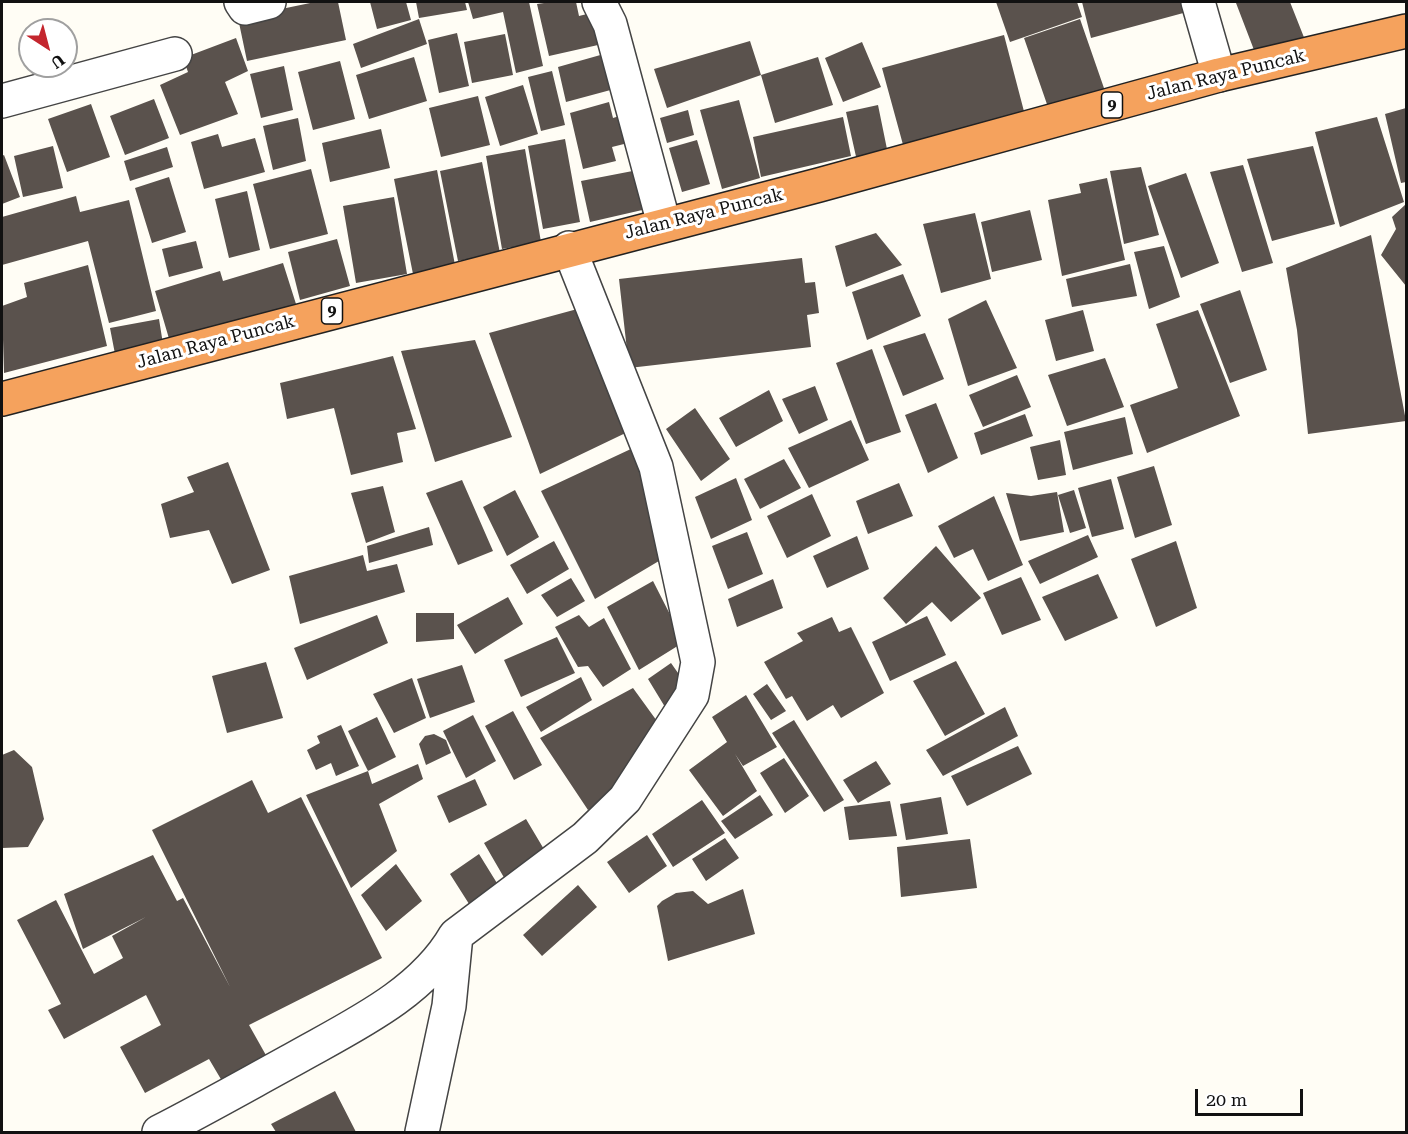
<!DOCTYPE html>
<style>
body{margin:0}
#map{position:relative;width:1408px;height:1134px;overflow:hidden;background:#fffdf5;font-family:"Roboto Serif",serif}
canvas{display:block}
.frame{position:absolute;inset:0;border:3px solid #111;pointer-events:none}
.north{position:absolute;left:18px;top:18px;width:60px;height:60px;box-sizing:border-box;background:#fff;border:2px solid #a0a0a0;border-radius:50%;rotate:144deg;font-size:16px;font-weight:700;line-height:24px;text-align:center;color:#111}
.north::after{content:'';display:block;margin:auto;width:21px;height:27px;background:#c4262e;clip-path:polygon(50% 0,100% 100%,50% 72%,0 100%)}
.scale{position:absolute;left:1195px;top:1089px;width:108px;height:27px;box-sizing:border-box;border:3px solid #111;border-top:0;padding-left:8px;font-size:18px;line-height:21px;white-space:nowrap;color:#111;-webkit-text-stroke:4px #fff;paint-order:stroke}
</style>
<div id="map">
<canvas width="1408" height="1134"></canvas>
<div class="frame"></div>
<div class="north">U</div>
<div class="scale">20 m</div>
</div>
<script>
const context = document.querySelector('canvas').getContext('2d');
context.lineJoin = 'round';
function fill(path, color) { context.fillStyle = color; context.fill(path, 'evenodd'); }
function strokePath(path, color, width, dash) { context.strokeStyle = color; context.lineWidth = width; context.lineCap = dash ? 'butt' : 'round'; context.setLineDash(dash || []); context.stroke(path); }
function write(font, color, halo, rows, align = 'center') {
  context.font = font + ' "Roboto Serif",serif'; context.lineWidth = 6; context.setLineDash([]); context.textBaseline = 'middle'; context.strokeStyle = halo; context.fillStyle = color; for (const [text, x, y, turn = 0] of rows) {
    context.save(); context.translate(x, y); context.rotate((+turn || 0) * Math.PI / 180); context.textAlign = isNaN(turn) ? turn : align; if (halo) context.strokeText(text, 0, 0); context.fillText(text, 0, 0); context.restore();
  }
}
fill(new Path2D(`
 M 315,2 L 338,2 L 346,40 L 247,61 L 238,18 Z
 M 370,2 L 406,2 L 411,20 L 377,29 Z
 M 416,2 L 465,2 L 467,10 L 419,18 Z
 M 468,2 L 529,2 L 543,66 L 516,73 L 503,12 L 473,19 Z
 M 551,2 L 576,2 L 579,16 L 591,13 L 598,45 L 549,56 L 537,4 Z
 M 996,2 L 1077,2 L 1082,17 L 1010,42 Z
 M 1082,2 L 1185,2 L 1187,12 L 1091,38 Z
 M 1290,2 L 1307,45 L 1259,63 L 1236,3 Z
 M 419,19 L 427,44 L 361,68 L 353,44 Z
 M 1080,19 L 1105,91 L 1049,110 L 1024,38 Z
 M 457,33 L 469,86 L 439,93 L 428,40 Z
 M 505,34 L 513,75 L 472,83 L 464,42 Z
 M 1004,35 L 1026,119 L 905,152 L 882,68 Z
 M 236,38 L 248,71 L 225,82 L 238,114 L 180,135 L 160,85 L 188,72 L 183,58 Z
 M 750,41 L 761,75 L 667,108 L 654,69 Z
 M 862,42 L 881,87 L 843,102 L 825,58 Z
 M 611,52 L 618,88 L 566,102 L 558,67 Z
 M 414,57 L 427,101 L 369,119 L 356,75 Z
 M 818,57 L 833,105 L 775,123 L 761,75 Z
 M 340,61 L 355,119 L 313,130 L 298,72 Z
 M 284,66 L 293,110 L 261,118 L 250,74 Z
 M 552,71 L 565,125 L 541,131 L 528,77 Z
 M 523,85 L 538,134 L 500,146 L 485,97 Z
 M 478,96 L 490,145 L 441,157 L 429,108 Z
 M 154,99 L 169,138 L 125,155 L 110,116 Z
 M 739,100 L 760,178 L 722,189 L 700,110 Z
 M 609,102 L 613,118 L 626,114 L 632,142 L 612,147 L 616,161 L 583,169 L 570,113 Z
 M 91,104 L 110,157 L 67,172 L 48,119 Z
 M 878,105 L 888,154 L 857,161 L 846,112 Z
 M 1406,108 L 1406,182 L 1401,183 L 1385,114 Z
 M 688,110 L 694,135 L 667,143 L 660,118 Z
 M 843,117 L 851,156 L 761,177 L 753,137 Z
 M 1377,117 L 1404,202 L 1340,227 L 1315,132 Z
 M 298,118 L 306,161 L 273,170 L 263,126 Z
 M 381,129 L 390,168 L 330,182 L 322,143 Z
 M 218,134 L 222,147 L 255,138 L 265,172 L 204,189 L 191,142 Z
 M 565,139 L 580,222 L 543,229 L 528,146 Z
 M 697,140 L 710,184 L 682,192 L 669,148 Z
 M 53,146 L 63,188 L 23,197 L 14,156 Z
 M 1313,146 L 1335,224 L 1272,241 L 1247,159 Z
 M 167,147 L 173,167 L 130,181 L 124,161 Z
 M 525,149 L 541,242 L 502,249 L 486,156 Z
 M 4,155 L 20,197 L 2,204 L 2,156 Z
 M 482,162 L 500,253 L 458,261 L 440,171 Z
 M 1243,165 L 1273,263 L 1242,272 L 1210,172 Z
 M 1141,167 L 1159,235 L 1124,244 L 1110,171 Z
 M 311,169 L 328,234 L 270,249 L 253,184 Z
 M 643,169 L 651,208 L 590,222 L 581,181 Z
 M 437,170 L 455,265 L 413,274 L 394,179 Z
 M 1186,173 L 1219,263 L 1181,278 L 1148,186 Z
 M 169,177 L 186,232 L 152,243 L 135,188 Z
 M 1107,178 L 1125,260 L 1062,276 L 1048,200 L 1081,193 L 1079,184 Z
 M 247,191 L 260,250 L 229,258 L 215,199 Z
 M 76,196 L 80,212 L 129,200 L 156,311 L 109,323 L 88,241 L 2,265 L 2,217 Z
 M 394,197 L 407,274 L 356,283 L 343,206 Z
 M 1406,204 L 1406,286 L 1381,255 L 1396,229 L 1392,217 Z
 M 1030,210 L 1042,260 L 992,272 L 981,222 Z
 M 975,213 L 991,279 L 941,293 L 923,224 Z
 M 876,233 L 902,265 L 846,287 L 835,246 Z
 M 1371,235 L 1406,421 L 1308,434 L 1297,330 L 1286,268 Z
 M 337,239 L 350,286 L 300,300 L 288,252 Z
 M 196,241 L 203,268 L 169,277 L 162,249 Z
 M 1164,246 L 1180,297 L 1149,309 L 1134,252 Z
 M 802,258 L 805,283 L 815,282 L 819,313 L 807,315 L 811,347 L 629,368 L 619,279 Z
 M 283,263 L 296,304 L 170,342 L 155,291 L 220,271 L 223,281 Z
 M 1130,264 L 1137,296 L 1072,307 L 1066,279 Z
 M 88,265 L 107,346 L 4,373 L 2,306 L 27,297 L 24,283 Z
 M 903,274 L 921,316 L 867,340 L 852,292 Z
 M 1240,290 L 1267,370 L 1230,383 L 1200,304 Z
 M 986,300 L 1017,368 L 968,386 L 948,319 Z
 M 581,308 L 636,428 L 540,474 L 489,333 Z
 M 1083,310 L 1094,351 L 1056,361 L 1045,320 Z
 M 1198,310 L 1240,416 L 1147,453 L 1130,405 L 1178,388 L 1156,324 Z
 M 159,319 L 163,344 L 115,354 L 110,328 Z
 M 925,333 L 944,379 L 903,396 L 883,346 Z
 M 475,340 L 512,437 L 435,462 L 401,351 Z
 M 872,349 L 901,432 L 866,444 L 836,363 Z
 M 393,356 L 416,429 L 397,433 L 403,462 L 351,475 L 334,408 L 287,419 L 280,383 Z
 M 1105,358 L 1124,407 L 1067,426 L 1048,375 Z
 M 1017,375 L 1031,407 L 983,427 L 969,395 Z
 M 815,386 L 828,420 L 799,434 L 782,399 Z
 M 769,390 L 783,421 L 736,447 L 719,418 Z
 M 936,403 L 958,458 L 928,473 L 905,415 Z
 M 695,408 L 730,459 L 701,481 L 666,429 Z
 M 1025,414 L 1033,436 L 981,455 L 974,433 Z
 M 1125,417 L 1133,454 L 1073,470 L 1064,432 Z
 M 851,420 L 869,460 L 809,488 L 788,448 Z
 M 1060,440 L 1066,475 L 1038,480 L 1030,447 Z
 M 633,448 L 669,555 L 595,599 L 541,491 Z
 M 784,459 L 801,488 L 760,509 L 744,479 Z
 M 228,462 L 270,570 L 232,584 L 209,530 L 170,538 L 161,504 L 194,492 L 187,477 Z
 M 1154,466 L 1172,525 L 1135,538 L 1117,477 Z
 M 736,478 L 752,520 L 711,539 L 695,497 Z
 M 1111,479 L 1124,529 L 1092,537 L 1078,488 Z
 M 462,480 L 493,551 L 458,565 L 426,493 Z
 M 899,483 L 913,516 L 868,534 L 856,501 Z
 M 383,486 L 395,532 L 366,543 L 351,493 Z
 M 515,490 L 539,537 L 507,556 L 483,507 Z
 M 1074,490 L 1086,528 L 1070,533 L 1058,495 Z
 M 1057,492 L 1064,532 L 1020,541 L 1006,493 L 1031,496 Z
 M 812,494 L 831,536 L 787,558 L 767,516 Z
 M 994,496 L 1023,565 L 988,581 L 973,549 L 954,558 L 938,526 Z
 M 429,527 L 433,545 L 369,563 L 367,546 Z
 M 747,532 L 763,574 L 728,589 L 712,546 Z
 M 1088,535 L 1098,557 L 1040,584 L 1028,561 Z
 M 857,536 L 869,569 L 827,588 L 813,556 Z
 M 554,541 L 569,569 L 527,594 L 510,565 Z
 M 1176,541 L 1197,608 L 1156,627 L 1131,559 Z
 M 936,546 L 981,598 L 951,622 L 932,602 L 906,624 L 883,598 Z
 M 363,555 L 367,571 L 397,564 L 405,592 L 300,624 L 289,576 Z
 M 1098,574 L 1118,618 L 1065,641 L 1042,597 Z
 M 1021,577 L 1041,620 L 1002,635 L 983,593 Z
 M 571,578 L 585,601 L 557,617 L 541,595 Z
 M 773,579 L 783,608 L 737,627 L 728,599 Z
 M 653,581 L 684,642 L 639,670 L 607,607 Z
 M 508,597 L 523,624 L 475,654 L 457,625 Z
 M 416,613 L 454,613 L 454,639 L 416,642 Z
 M 377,615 L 388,643 L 307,680 L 294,648 Z
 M 579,615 L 589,627 L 604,618 L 631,669 L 603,687 L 588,666 L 578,667 L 555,627 Z
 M 927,616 L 946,655 L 890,681 L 872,642 Z
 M 832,617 L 839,632 L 851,627 L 884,693 L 841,718 L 833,705 L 807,721 L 792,696 L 786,699 L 764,662 L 803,641 L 797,633 Z
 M 557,637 L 575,673 L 521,697 L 504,660 Z
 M 956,661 L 985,714 L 945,736 L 913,681 Z
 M 266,662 L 283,718 L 227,733 L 212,676 Z
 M 671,663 L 690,690 L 665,707 L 648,679 Z
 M 462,665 L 475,702 L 430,718 L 417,679 Z
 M 581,677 L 592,700 L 541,732 L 526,707 Z
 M 412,678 L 426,718 L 394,733 L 373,694 Z
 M 767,684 L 786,711 L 771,720 L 753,694 Z
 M 633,688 L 662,728 L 614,794 L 588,810 L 540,738 Z
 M 746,695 L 777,747 L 743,766 L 735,754 L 757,791 L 723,816 L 689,770 L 727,742 L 712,717 Z
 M 1005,707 L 1018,736 L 943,776 L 926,750 Z
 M 513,711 L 542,765 L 514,780 L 485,726 Z
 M 473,715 L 496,761 L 466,778 L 443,731 Z
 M 377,717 L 396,757 L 368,771 L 348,731 Z
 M 794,720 L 844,800 L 824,812 L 772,733 Z
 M 341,725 L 359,766 L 336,776 L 331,763 L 316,770 L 307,750 L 320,743 L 317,736 Z
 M 434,734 L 446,740 L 451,753 L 426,765 L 419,744 L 425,736 Z
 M 1018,746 L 1032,774 L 967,806 L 951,776 Z
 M 14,750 L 32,767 L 44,819 L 28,847 L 2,848 L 2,755 Z
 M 784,758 L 809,796 L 785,813 L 760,773 Z
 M 876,761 L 891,784 L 858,803 L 843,780 Z
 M 418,764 L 423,779 L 379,804 L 397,851 L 351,888 L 306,795 L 368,771 L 372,784 Z
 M 475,779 L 487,805 L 449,823 L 437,796 Z
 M 252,780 L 268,813 L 301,797 L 382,958 L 249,1025 L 267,1057 L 222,1081 L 209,1059 L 145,1093 L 120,1047 L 161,1025 L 146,995 L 64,1039 L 48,1010 L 61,1004 L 17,920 L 56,900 L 94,974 L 123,958 L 112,936 L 146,917 L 83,949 L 64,894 L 153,855 L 177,901 L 183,898 L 230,987 L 152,830 Z
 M 760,795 L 773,815 L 735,839 L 721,821 Z
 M 941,797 L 948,834 L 906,840 L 900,804 Z
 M 702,800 L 725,833 L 673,867 L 652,834 Z
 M 890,801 L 897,836 L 849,840 L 844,807 Z
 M 526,819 L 548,856 L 506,881 L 484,843 Z
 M 647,835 L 667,866 L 629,893 L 607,862 Z
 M 725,838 L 739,858 L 706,881 L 692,859 Z
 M 970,839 L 977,888 L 901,897 L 897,847 Z
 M 479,854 L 500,888 L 471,907 L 450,874 Z
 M 396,864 L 422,901 L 386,931 L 361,895 Z
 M 578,885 L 597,907 L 542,956 L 523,935 Z
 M 743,889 L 755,934 L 668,961 L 657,906 L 662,901 L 676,893 L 693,891 L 708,904 Z
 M 335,1091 L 356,1132 L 276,1132 L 271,1124 Z`), '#5a524d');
const minor = new Path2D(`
 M 241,2 L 245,8 L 269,2
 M 599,2 L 610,24 L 664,224
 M 1198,2 L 1219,75
 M 2,101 L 175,54
 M 159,1132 C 204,1109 248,1084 292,1060 C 350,1027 421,995 455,936
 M 422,1132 L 449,1006 L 456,935 L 585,838 L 625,799 L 692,695 L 698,662 L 656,467 L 569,248`);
const highway = new Path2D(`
 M 2,399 L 819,185 L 1219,75 L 1406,31`);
strokePath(minor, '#444', 36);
strokePath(highway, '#222', 36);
strokePath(minor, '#fff', 33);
strokePath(highway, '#f5a25d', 33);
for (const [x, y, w] of [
 [1112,105,21],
 [332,311,21]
]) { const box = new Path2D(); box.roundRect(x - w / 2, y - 13, w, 26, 4.5); context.fillStyle = '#fff'; context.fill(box); strokePath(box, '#111', 1.5); }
write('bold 16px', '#111', null, [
 ["9",1112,105],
 ["9",332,311]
]);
write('18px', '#111', '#fff', [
 ["Jalan Raya Puncak",1226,75,-14],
 ["Jalan Raya Puncak",704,214,-14],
 ["Jalan Raya Puncak",216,342,-15]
]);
</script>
